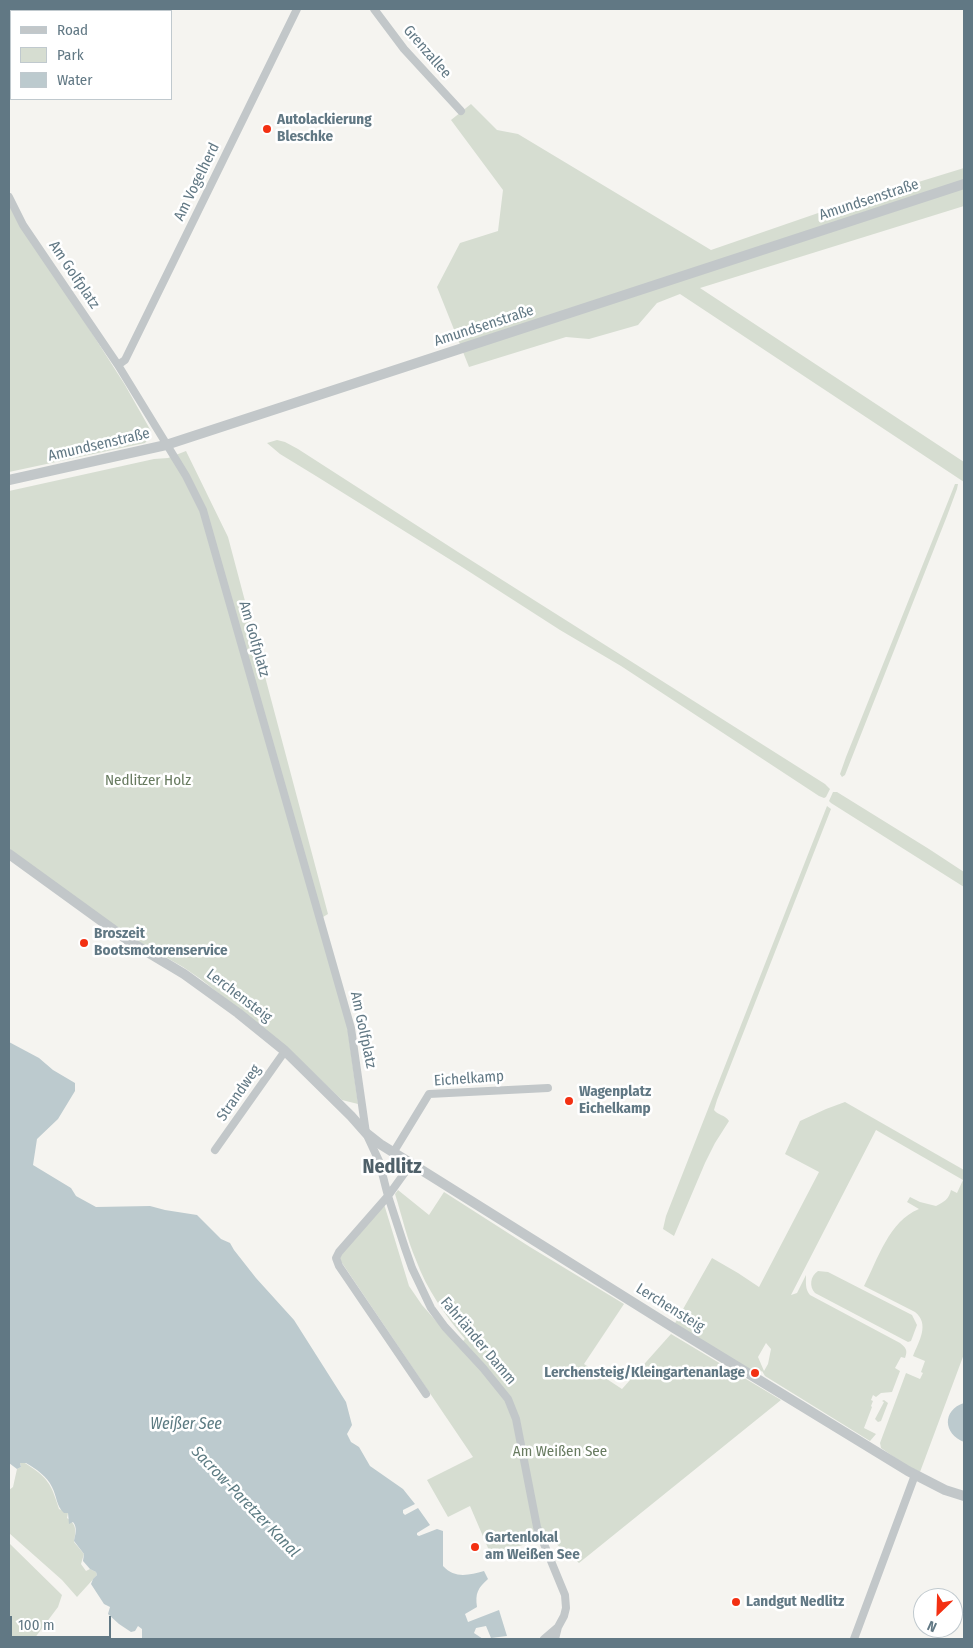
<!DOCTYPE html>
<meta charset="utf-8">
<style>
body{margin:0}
#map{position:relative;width:973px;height:1648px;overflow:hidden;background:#f5f4f0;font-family:"Fira Sans Condensed",sans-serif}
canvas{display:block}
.frame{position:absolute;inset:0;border:10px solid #617884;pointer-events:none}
.legend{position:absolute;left:10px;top:10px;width:162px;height:90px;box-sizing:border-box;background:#fff;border:1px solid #c0c9ce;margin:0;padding:6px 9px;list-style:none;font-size:15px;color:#617884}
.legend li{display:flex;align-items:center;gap:10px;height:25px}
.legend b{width:25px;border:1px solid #c0c9ce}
.north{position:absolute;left:913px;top:1588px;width:50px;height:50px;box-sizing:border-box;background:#fff;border:1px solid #c0c9ce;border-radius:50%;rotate:204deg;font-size:14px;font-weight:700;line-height:20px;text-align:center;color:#617884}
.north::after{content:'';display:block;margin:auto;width:18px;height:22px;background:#f33012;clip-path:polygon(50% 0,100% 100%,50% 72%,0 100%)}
.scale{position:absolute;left:10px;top:1616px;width:101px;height:22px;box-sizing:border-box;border:2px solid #617884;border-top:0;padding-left:6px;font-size:15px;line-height:18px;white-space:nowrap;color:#617884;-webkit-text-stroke:4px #fff;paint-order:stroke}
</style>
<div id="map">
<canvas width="973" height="1648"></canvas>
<div class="frame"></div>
<ul class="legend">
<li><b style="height:6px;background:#c2c7c9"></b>Road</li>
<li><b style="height:14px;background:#d6ddd1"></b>Park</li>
<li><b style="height:14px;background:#bccace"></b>Water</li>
</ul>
<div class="north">N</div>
<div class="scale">100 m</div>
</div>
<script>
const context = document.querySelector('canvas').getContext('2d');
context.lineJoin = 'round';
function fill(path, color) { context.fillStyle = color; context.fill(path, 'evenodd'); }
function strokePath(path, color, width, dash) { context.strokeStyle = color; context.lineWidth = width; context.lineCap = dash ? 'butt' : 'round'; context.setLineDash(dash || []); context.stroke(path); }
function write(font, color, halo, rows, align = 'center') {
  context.font = font + ' "Fira Sans Condensed",sans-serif'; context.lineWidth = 5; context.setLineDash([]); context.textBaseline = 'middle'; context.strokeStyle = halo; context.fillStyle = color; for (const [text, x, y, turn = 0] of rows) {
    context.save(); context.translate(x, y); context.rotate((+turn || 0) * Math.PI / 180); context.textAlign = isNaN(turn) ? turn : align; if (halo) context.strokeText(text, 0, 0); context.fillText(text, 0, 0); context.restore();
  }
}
fill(new Path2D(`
 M 471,104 L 497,130 L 518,134 L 711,250 L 824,211 L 964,168 L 964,206 L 700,288 L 964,462 L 964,482 L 680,294 L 657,303 L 638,325 L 589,339 L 566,337 L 469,367 L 437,287 L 460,243 L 498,231 L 503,190 L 451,120 Z
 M 9,203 L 125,385 L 151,431 L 149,438 L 145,443 L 9,472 Z
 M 277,440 L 285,442 L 298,449 L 458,552 L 825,784 L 830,789 L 826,797 L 824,798 L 819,796 L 621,666 L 560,630 L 462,567 L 316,476 L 280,454 L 267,443 Z
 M 186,451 L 228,537 L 328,914 L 318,920 L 346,1017 L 358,1104 L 342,1100 L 288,1049 L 202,980 L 183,967 L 116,929 L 9,849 L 9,491 L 154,459 L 168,458 Z
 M 955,484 L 958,484 L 957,489 L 947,516 L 845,775 L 842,777 L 840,774 L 846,757 Z
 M 833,792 L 837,792 L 929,849 L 964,872 L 964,887 L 831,803 L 829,801 Z
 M 827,806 L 831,809 L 717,1100 L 714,1110 C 719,1116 724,1114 729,1121 L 715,1143 L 705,1163 L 674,1236 L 663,1229 L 666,1216 Z
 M 845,1102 L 964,1170 L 964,1354 L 920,1472 L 907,1466 L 881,1448 L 880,1443 L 906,1373 L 920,1379 L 923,1373 L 921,1372 L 925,1361 L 913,1356 C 919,1341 930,1324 915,1312 L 864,1286 C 878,1259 889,1221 919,1209 L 907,1202 L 910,1197 L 920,1202 L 936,1206 C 944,1202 949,1199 951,1190 L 957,1193 L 963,1180 L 876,1130 L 791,1295 L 797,1293 L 806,1275 C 806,1283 805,1289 810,1295 L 900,1343 C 906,1348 908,1350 905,1358 L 901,1357 L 895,1368 L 900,1371 L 892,1392 L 881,1393 L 876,1397 L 873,1395 L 871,1400 L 873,1401 L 871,1406 L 872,1407 L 864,1428 L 876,1434 L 870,1441 L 765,1376 L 762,1371 L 758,1373 L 745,1367 L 674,1325 L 712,1258 L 738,1273 L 759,1287 L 819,1172 L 785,1154 L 800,1121 L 826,1109 ZM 766,1343 L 771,1349 L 768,1364 L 764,1371 L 758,1357 Z
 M 398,1190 L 429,1215 L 444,1192 L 530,1247 L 624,1304 L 584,1364 L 622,1389 L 671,1334 L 781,1400 L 579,1563 L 548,1537 L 491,1555 L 470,1506 L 448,1517 L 427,1480 L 473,1457 L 338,1257 L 384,1204 L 409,1286 L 422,1305 L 458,1346 L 465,1339 C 445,1315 427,1290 416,1260 C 407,1239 402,1216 395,1194 Z
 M 818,1271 L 828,1272 L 912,1315 L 917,1325 L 911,1341 L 908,1342 L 815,1293 C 809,1287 810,1276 818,1271 Z
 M 884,1400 L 888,1403 L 881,1421 L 878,1422 L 875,1419 L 884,1402 L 882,1401 Z
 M 20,1463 L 25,1463 C 48,1478 51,1483 59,1509 L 68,1513 L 67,1518 C 77,1525 76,1530 74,1542 L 84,1554 L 81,1564 L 86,1571 L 90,1569 L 96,1572 L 97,1575 L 77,1597 L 62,1580 L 9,1533 L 9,1490 L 13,1487 L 17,1469 L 21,1467 Z
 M 9,1543 L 62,1595 L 58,1607 L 34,1639 L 9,1639 Z`), '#d6ddd1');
fill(new Path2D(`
 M 9,1042 L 39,1058 L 53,1070 L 75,1083 L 75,1091 L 58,1119 L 37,1139 L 33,1165 L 71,1188 L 76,1196 L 96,1207 L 150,1206 L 165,1210 L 197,1215 L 221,1239 L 230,1243 L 234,1250 L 256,1278 L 294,1320 L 346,1402 L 352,1425 L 347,1434 L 351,1442 L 359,1447 L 370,1466 L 403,1489 L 415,1504 L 403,1510 L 403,1513 L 405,1515 L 418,1508 L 430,1525 L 417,1533 L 417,1535 L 419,1536 L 437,1529 L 443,1531 L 443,1566 C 455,1579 469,1575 484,1571 L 488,1579 C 478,1588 475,1593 477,1607 L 465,1614 L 468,1622 L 499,1610 L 507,1636 L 491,1638 L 486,1626 L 476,1628 L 474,1633 L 483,1639 L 142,1639 L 142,1629 L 138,1626 L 135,1631 L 131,1632 L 119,1624 L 108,1614 L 110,1607 L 104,1604 L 91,1584 L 93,1579 L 97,1575 L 96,1572 L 90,1569 L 83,1561 L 84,1554 L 74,1541 C 75,1535 78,1528 73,1522 L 69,1524 L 68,1513 L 64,1513 C 56,1506 57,1496 52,1487 C 47,1476 36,1469 26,1463 L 20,1463 L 21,1467 L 17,1469 L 9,1463 Z
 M 964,1403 L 964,1442 C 943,1434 942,1410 964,1403 Z`), '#bccace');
strokePath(new Path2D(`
 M 374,9 L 404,49 L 461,111
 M 9,197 L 23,225 L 118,365 L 186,476 L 203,510 L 351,1028 L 366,1133 L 379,1161 L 388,1196 L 405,1248 L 412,1268 L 431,1308 L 445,1327 L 483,1368 L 508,1399 L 516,1419 L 537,1527 L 565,1595 L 566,1608 L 564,1616 L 558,1627 L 544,1639
 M 118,365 L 125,360 L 297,9
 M 215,1150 L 285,1051
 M 393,1153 L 429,1094 L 548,1088
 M 411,1164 L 388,1196 L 339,1252 L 336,1258 L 339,1266 L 426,1394
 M 555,1639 L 558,1627
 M 854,1639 L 915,1475`), '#c2c7c9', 8);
strokePath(new Path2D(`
 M 9,480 L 166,445 L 964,184
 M 9,854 L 129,941 L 184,974 L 238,1013 L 285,1051 L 351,1116 L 366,1133 L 380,1144 L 674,1328 L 908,1471 L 945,1490 L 964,1496`), '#c2c7c9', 10);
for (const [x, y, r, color] of [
 [267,129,5,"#f33012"],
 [84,943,5,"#f33012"],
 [569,1101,5,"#f33012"],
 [755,1373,5,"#f33012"],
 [475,1547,5,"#f33012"],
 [736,1602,5,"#f33012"]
]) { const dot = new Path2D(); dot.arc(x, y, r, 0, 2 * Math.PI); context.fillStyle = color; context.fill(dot); strokePath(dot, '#fff', 2); }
write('15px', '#617884', '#fff', [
 ["Grenzallee",427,52,49],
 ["Am Vogelherd",197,182,-64],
 ["Amundsenstraße",869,200,-18],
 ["Am Golfplatz",74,275,56],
 ["Amundsenstraße",484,326,-18],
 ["Amundsenstraße",99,445,-13],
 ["Am Golfplatz",254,639,74],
 ["Lerchensteig",239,996,37],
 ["Am Golfplatz",363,1030,78],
 ["Eichelkamp",469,1079,-4],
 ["Strandweg",239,1093,-55],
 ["Lerchensteig",670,1308,32],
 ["Fahrländer Damm",478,1341,50]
]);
write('bold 15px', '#617884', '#fff', [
 ["Autolackierung",277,120],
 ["Bleschke",277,137],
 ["Broszeit",94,934],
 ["Bootsmotorenservice",94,951],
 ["Wagenplatz",579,1092],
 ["Eichelkamp",579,1109],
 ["Lerchensteig/Kleingartenanlage",745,1373,"right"],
 ["Gartenlokal",485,1538],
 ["am Weißen See",485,1555],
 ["Landgut Nedlitz",746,1602]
], 'left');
write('15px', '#687b60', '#fff', [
 ["Nedlitzer Holz",148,781],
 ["Am Weißen See",560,1452]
]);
write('italic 16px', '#5c7b82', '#fff', [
 ["Weißer See",186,1425],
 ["Sacrow-Paretzer Kanal",245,1502,46]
]);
write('bold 20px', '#4f6069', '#fff', [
 ["Nedlitz",392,1167]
]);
</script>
